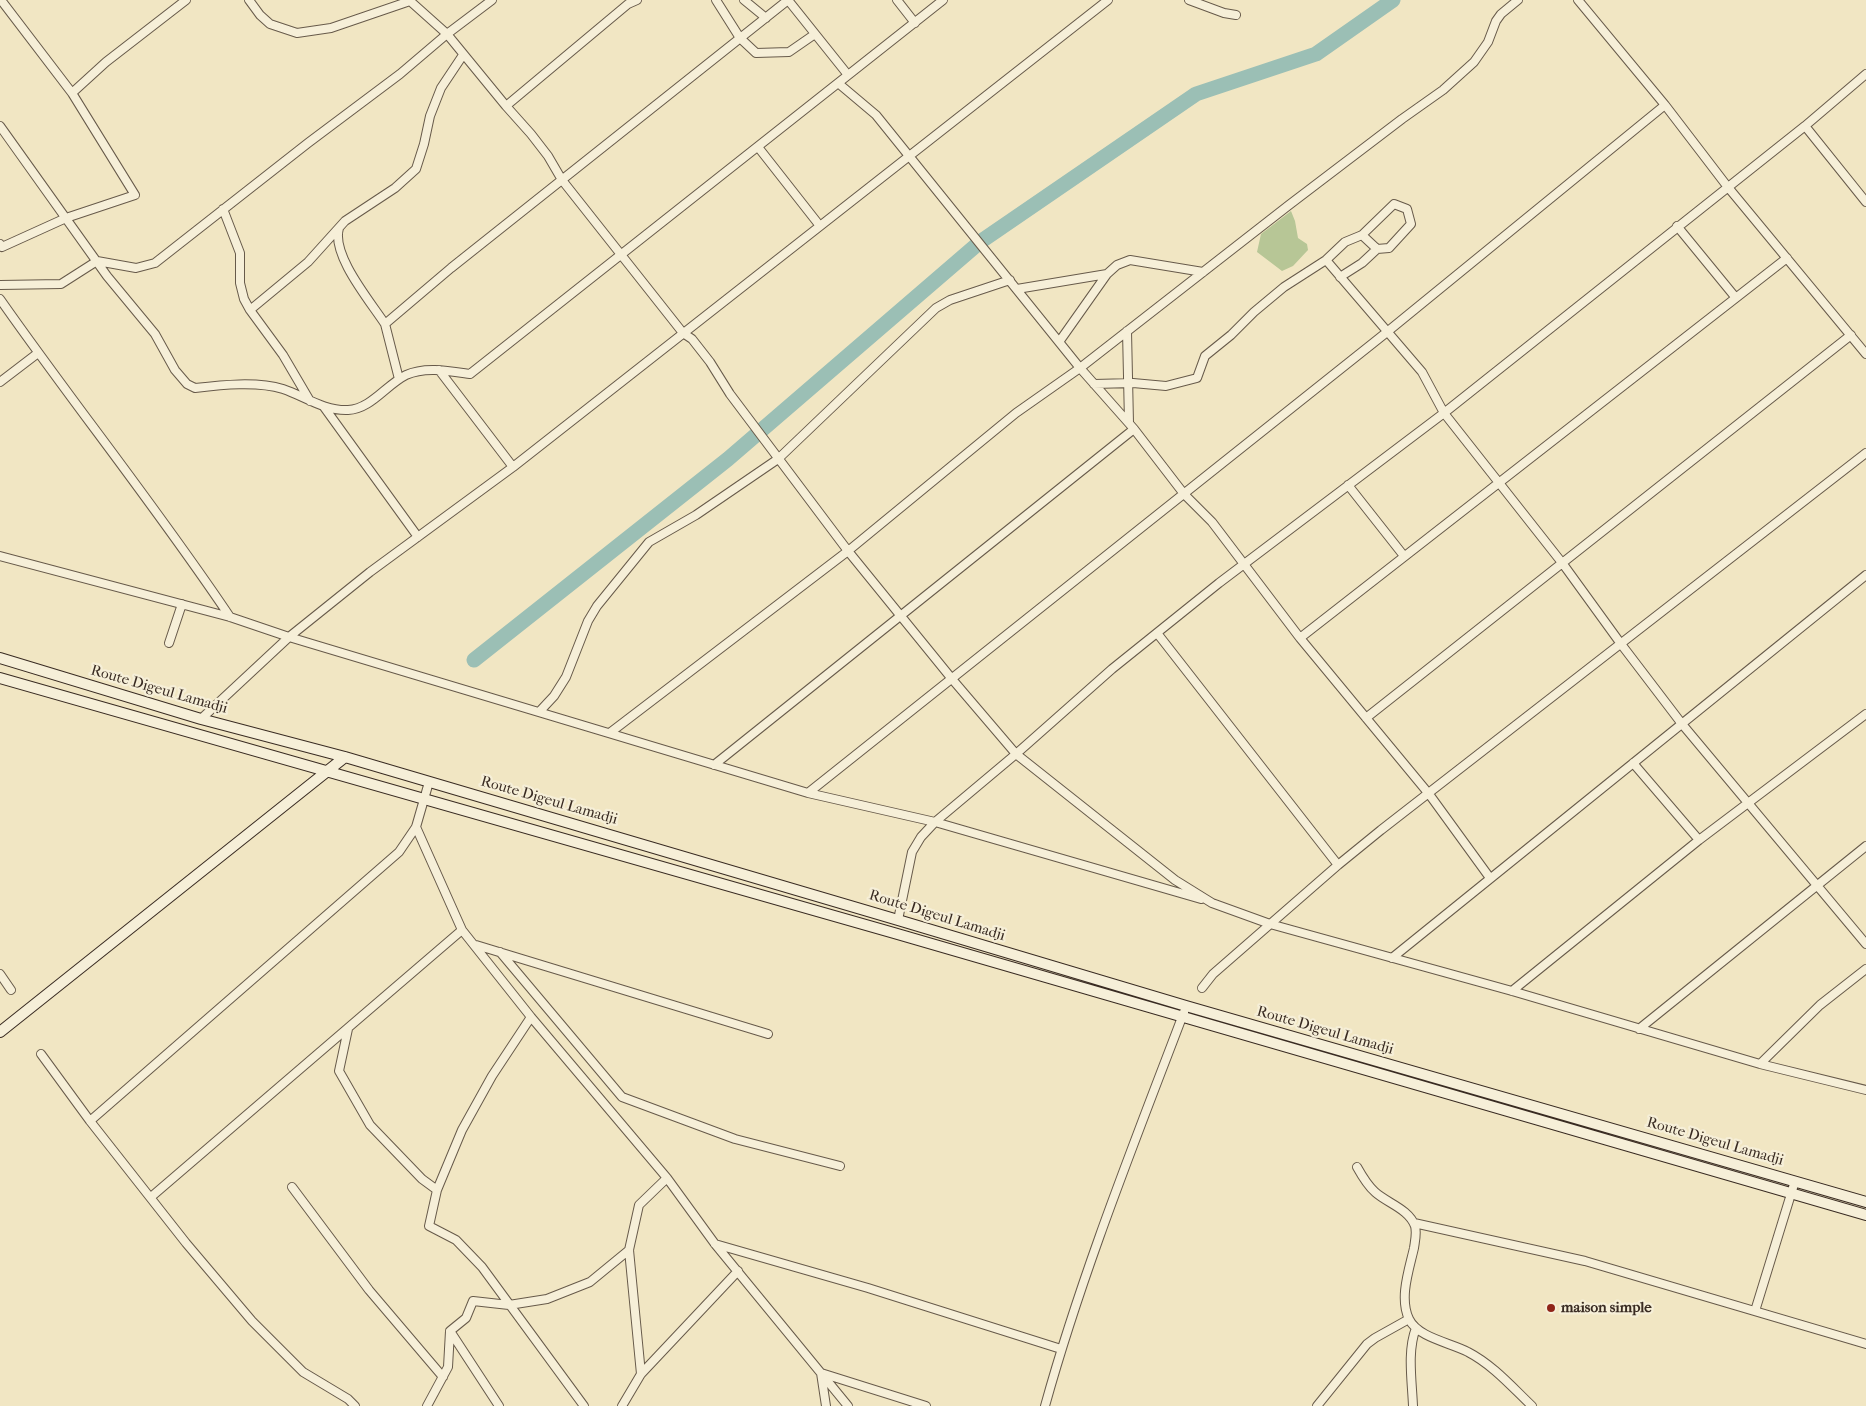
<!DOCTYPE html>
<style>
body{margin:0}
canvas{display:block;background:#f1e6c3}
</style>
<canvas width="1866" height="1406"></canvas>
<script>
const context = document.querySelector('canvas').getContext('2d');
context.lineJoin = 'round';
function fill(path, color) { context.fillStyle = color; context.fill(path, 'evenodd'); }
function strokePath(path, color, width, dash) { context.strokeStyle = color; context.lineWidth = width; context.lineCap = dash ? 'butt' : 'round'; context.setLineDash(dash || []); context.stroke(path); }
function write(font, color, halo, rows, align = 'center') {
  context.font = font + ' "IM FELL French Canon",serif'; context.lineWidth = 4.5; context.setLineDash([]); context.textBaseline = 'middle'; context.strokeStyle = halo; context.fillStyle = color; for (const [text, x, y, turn = 0] of rows) {
    context.save(); context.translate(x, y); context.rotate((+turn || 0) * Math.PI / 180); context.textAlign = isNaN(turn) ? turn : align; if (halo) context.strokeText(text, 0, 0); context.fillText(text, 0, 0); context.restore();
  }
}
fill(new Path2D(`
 M 1291,211 L 1295,221 L 1298,238 L 1307,244 L 1308,250 L 1293,266 L 1282,271 L 1257,252 L 1261,234 Z`), '#b7c696');
strokePath(new Path2D(`
 M 474,660 L 728,459 L 980,242 L 1196,94 L 1316,54 L 1393,0`), '#9bbfb5', 15);
const street = new Path2D(`
 M 1,0 L 72,93
 M 249,0 L 260,15 L 270,24 L 297,33 L 331,28 L 410,1
 M 409,0 L 447,34 L 506,106 L 531,134 L 548,156 L 562,180 L 683,333 L 692,339 L 710,362 L 730,394 L 848,551 L 952,679 L 1016,754 L 1175,880 L 1212,903 L 1270,924 L 1512,991 L 1760,1064 L 1866,1090
 M 716,0 L 740,38 L 756,53 L 789,52 L 815,34
 M 744,0 L 766,18
 M 788,0 L 848,75
 M 897,0 L 915,23
 M 1189,0 L 1224,13 L 1236,15
 M 1578,0 L 1665,105 L 1727,186 L 1866,354
 M 838,83 L 876,115 L 1080,368 L 1134,429 L 1184,494 L 1212,522 L 1300,638 L 1429,794 L 1490,878
 M 506,106 L 628,4 L 637,0
 M 0,126 L 107,276 L 155,334 L 175,370 L 187,384 L 195,388 C 221,385 257,381 283,389 C 304,396 324,411 348,410 C 371,409 386,385 406,375 C 425,366 450,371 470,374 L 943,0
 M 1805,126 L 1866,202
 M 758,147 L 820,226
 M 223,209 L 240,253 L 240,283 L 244,299 L 250,310 L 283,355 L 310,401
 M 1677,226 L 1736,298
 M 339,228 C 331,255 370,301 385,324
 M 1362,235 L 1394,204 L 1407,209 L 1411,224 L 1389,248 L 1377,249
 M 0,244 L 2,247 L 66,218 L 135,195 L 72,93 L 106,62 L 186,0
 M 1326,260 L 1422,372 L 1444,413 L 1563,564 L 1621,644 L 1682,724 L 1866,944
 M 0,285 L 61,284 L 97,261 L 136,268 L 155,263 L 308,143 L 400,74 L 447,34 L 492,0
 M 1017,289 L 1107,274 L 1117,265 L 1130,260 L 1203,272
 M 0,299 C 75,406 157,508 230,617
 M 250,310 L 308,262 L 345,221 L 395,188 L 416,169 L 424,144 L 430,116 L 441,88 L 463,55
 M 1127,331 L 1129,423
 M 1059,342 L 1107,274
 M 439,370 L 513,467
 M 399,379 L 385,324 L 451,268 L 788,0
 M 0,382 L 38,353
 M 1094,384 L 1133,383 L 1166,386 L 1197,378 L 1205,356 L 1231,335 L 1254,312 L 1284,287 L 1326,260 L 1345,242 L 1362,235 L 1377,249 L 1362,263 L 1340,277
 M 324,407 L 418,537
 M 1348,485 L 1404,556
 M 0,556 L 230,617 L 289,637 L 808,793 L 935,822 L 1201,899
 M 1157,633 L 1338,865
 M 1300,638 L 1787,258
 M 169,643 L 182,604
 M 540,711 L 554,696 L 566,677 L 588,621 L 597,606 L 649,542 L 696,515 L 778,459 L 936,308 L 950,300 L 1010,280
 M 1366,718 L 1851,335
 M 201,719 L 289,637 L 370,572 L 513,467 L 1108,0
 M 611,732 L 848,551 L 1016,413 L 1080,368 L 1289,205 L 1402,119 L 1443,90 L 1474,62 L 1488,42 L 1496,21 L 1501,14 L 1518,0
 M 1633,763 L 1699,840
 M 714,765 L 1134,429
 M 808,793 L 1387,332 L 1665,105
 M 416,827 L 462,930 L 531,1017 L 667,1178 L 715,1244 L 848,1406
 M 898,920 L 912,852 L 921,837 L 935,822 L 1016,754 L 1112,669 L 1219,583 L 1444,413 L 1805,126 L 1866,74
 M 476,945 L 768,1034
 M 500,952 L 622,1097 L 735,1139 L 840,1166
 M 1392,958 L 1866,575
 M 0,974 L 11,990
 M 1202,988 L 1213,974 L 1338,865 L 1381,830 L 1866,453
 M 1512,991 L 1699,840 L 1866,714
 M 348,1029 L 339,1071 L 370,1125 L 422,1179 L 437,1190 L 429,1226 L 456,1240 L 482,1267 L 584,1406
 M 1639,1029 L 1866,846
 M 41,1054 L 90,1121 L 186,1243 L 252,1321 L 303,1372 L 348,1399 L 355,1406
 M 1760,1064 L 1820,1005 L 1866,969
 M 90,1121 L 399,852 L 416,827 L 429,782
 M 1357,1167 C 1362,1176 1367,1185 1375,1192 C 1387,1203 1409,1209 1415,1226 C 1417,1233 1415,1241 1414,1248 C 1409,1270 1399,1298 1409,1319 C 1418,1338 1452,1343 1468,1352 C 1493,1365 1512,1387 1532,1406
 M 292,1187 L 369,1290 L 443,1377
 M 437,1190 L 462,1130 L 492,1076 L 531,1017
 M 151,1197 L 462,930
 M 1414,1223 L 1585,1261 L 1866,1344
 M 715,1244 L 868,1288 L 1061,1349
 M 1755,1311 L 1795,1181
 M 450,1331 L 499,1406
 M 641,1374 L 629,1250 L 639,1205 L 667,1178
 M 427,1406 L 448,1367 L 450,1331 L 466,1318 L 473,1301 L 509,1305 L 547,1299 L 590,1282 L 629,1250
 M 622,1406 L 641,1374 L 738,1271
 M 826,1406 L 821,1373 L 926,1406
 M 1045,1406 C 1082,1273 1135,1141 1184,1012
 M 1317,1406 L 1367,1344 L 1375,1338 L 1409,1319
 M 1413,1406 C 1412,1381 1407,1351 1416,1328`);
const secondary = new Path2D(`
 M 0,658 L 201,719 L 345,757 L 898,920 L 1186,1006 L 1866,1202
 M 0,678 L 894,933 L 1866,1215
 M 0,1032 L 345,757`);
strokePath(street, '#675a4a', 10);
strokePath(secondary, '#392b22', 12);
strokePath(street, '#f6efd8', 8);
strokePath(secondary, '#f6efd8', 10);
for (const [x, y, r, color] of [
 [1551,1308,5,"#8f2418"]
]) { const dot = new Path2D(); dot.arc(x, y, r, 0, 2 * Math.PI); context.fillStyle = color; context.fill(dot); strokePath(dot, '#f6efd8', 2); }
write('15px', '#392b22', '#f6efd8', [
 ["Route Digeul Lamadji",159,690,16],
 ["Route Digeul Lamadji",549,801,16],
 ["Route Digeul Lamadji",937,916,17],
 ["Route Digeul Lamadji",1325,1031,16],
 ["Route Digeul Lamadji",1715,1142,16]
]);
write('bold 15px', '#392b22', '#f6efd8', [
 ["maison simple",1561,1308]
], 'left');
</script>
